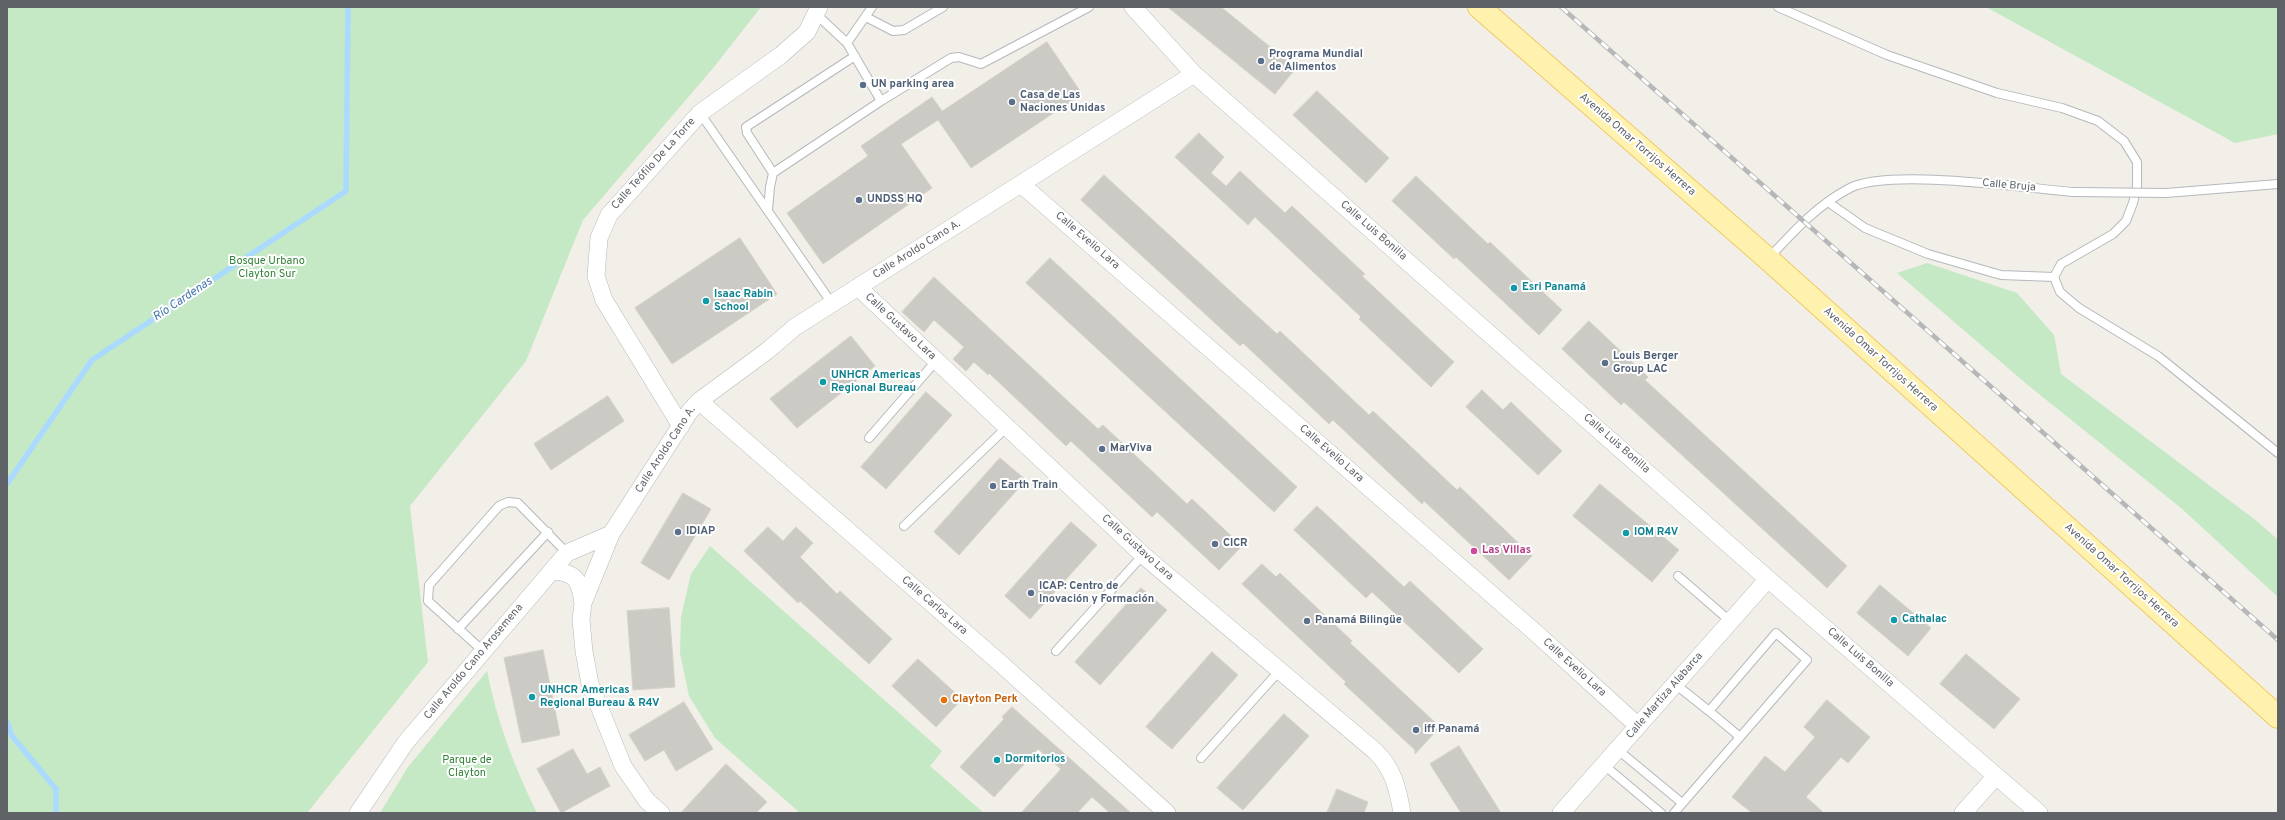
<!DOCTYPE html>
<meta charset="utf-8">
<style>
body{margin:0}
#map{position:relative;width:2285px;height:820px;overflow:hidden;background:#f1efe8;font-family:Overpass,sans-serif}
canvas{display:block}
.frame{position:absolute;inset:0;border:8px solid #5f6368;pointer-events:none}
</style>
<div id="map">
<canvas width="2285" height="820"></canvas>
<div class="frame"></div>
</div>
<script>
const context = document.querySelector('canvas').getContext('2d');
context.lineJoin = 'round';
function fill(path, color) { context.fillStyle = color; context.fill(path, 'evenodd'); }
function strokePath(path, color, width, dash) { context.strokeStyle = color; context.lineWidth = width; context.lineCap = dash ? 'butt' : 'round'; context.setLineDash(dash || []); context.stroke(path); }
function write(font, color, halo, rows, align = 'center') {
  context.font = font + ' Overpass,sans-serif'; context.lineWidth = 4; context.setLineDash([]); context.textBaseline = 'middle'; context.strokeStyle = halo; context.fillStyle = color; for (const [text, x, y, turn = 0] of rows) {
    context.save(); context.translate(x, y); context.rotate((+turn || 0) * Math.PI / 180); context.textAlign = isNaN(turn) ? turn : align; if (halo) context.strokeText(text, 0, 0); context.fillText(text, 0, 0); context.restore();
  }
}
fill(new Path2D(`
 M 7,7 L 761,7 L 714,67 L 583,220 L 526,361 L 410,506 L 428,662 L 307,813 L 7,813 Z
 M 1986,7 L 2278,7 L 2278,134 L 2235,143 Z
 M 1927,263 L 2017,293 L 2054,335 L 2061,374 L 2258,522 L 2278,540 L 2278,597 L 2181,508 L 2029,386 L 1897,273 Z
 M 710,546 L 942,751 L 930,766 L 984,813 L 800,813 L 715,738 L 689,696 L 680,653 L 681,617 L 691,574 Z
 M 487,671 C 497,722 514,766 537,813 L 380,813 L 408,767 Z`), '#c5e8c5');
strokePath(new Path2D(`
 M 7,484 L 92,360 L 346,191 L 348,7
 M 7,722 L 12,736 L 56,789 L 56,813`), '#aadaff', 5.5);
const building = new Path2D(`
 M 1168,7 L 1221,7 L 1296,68 L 1275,94 Z
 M 1047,42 L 1082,94 L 971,168 L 938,120 L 901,144 L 932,188 L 823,264 L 787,213 L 868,156 L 861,146 L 932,97 L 942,111 Z
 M 1317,91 L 1389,158 L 1366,183 L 1293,115 Z
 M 1199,133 L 1224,157 L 1211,173 L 1226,186 L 1240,171 L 1285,213 L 1292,206 L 1365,274 L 1362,276 L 1454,362 L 1431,387 L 1359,319 L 1361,317 L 1255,217 L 1248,225 L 1175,157 Z
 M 1104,175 L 1277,334 L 1280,331 L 1369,415 L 1373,411 L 1457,490 L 1460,487 L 1532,556 L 1509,580 L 1424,501 L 1422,504 L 1333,420 L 1329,424 L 1243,343 L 1240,346 L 1081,200 Z
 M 1416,176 L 1488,244 L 1490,242 L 1562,310 L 1539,335 L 1456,257 L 1454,259 L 1392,201 Z
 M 740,238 L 777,294 L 672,364 L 635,308 Z
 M 1050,258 L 1297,487 L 1274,512 L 1026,283 Z
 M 934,277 L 1098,429 L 1103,425 L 1187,504 L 1192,499 L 1242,546 L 1219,570 L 1157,512 L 1152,517 L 1071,441 L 1066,446 L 989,373 L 988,375 L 974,362 L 966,371 L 953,359 L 964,347 L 934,320 L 924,332 L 902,312 Z
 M 1589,321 L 1648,377 L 1645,380 L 1847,566 L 1827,588 L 1624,402 L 1621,405 L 1562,349 Z
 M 851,336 L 875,366 L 797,428 L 770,399 Z
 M 1482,390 L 1503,410 L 1511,402 L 1562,451 L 1538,475 L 1466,407 Z
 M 926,392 L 952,415 L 886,489 L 861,467 Z
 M 608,396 L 624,421 L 551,470 L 534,444 Z
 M 1000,458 L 1026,480 L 959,555 L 934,532 Z
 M 1600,484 L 1679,550 L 1652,582 L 1573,516 Z
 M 683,493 L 711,509 L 669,580 L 641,563 Z
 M 1317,506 L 1404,587 L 1410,581 L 1483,649 L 1459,673 L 1372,592 L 1366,598 L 1294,530 Z
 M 1071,522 L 1097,545 L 1030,619 L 1005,596 Z
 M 768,527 L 783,541 L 796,527 L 813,543 L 800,557 L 837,594 L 840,591 L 892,639 L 869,664 L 800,601 L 798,603 L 744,551 Z
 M 1262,564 L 1276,577 L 1280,573 L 1352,641 L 1350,643 L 1440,727 L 1415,754 L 1415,750 L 1344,684 L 1346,682 L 1242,584 Z
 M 1880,585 L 1931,628 L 1908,656 L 1857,613 Z
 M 1141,588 L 1167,610 L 1100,685 L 1075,662 Z
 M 669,608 L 675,687 L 633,690 L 627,611 Z
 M 543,650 L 560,735 L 522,743 L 504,658 Z
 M 1212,652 L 1238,675 L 1172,749 L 1146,727 Z
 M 1966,654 L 2020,699 L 1994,729 L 1940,684 Z
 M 918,659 L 962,699 L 936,727 L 892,686 Z
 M 1827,700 L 1870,737 L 1848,763 L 1841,757 L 1806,797 L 1824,813 L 1752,813 L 1732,797 L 1765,756 L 1785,772 L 1815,737 L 1804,727 Z
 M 684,702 L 713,749 L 676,771 L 664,750 L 645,761 L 629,735 Z
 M 1012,707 L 1131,813 L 1110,813 L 1092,797 L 1077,813 L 1021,813 L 1061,769 L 1038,749 L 994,797 L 960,767 L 1004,719 L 1002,717 Z
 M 1284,714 L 1309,736 L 1243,810 L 1217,788 Z
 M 1459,746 L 1501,813 L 1461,813 L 1430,764 Z
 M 573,749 L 587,774 L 600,767 L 610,786 L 561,813 L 537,769 Z
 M 726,764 L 767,802 L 756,813 L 681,813 Z
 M 1337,789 L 1368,802 L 1364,813 L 1327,813 Z`);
fill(building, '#cccac5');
strokePath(building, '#d6d1c6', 1);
const service = new Path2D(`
 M 1778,7 L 1887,55 L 1997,93 L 2062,108 L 2098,121 L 2124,141 L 2137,162 L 2137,187 L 2133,203 L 2126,221 L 2113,234 L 2061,264 L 2054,277
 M 816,14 L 847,43 L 881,101
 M 866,17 L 893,31 L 904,30 L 943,7
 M 847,43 L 872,7
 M 700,113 L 833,305
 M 773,173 L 747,133 L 746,127 L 855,56
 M 1828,202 L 1865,228 L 1928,254 L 2001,275 L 2054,277
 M 768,210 L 770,187 L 773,173 L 881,101 L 951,58 L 959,57 L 981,64 L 1089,7
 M 1768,259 C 1793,232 1817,205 1850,188 C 1889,168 2025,188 2073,192
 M 2054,277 L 2060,292 L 2079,308 L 2158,356 L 2278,453
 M 869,438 L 936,361
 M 904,526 L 1007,427
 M 1678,576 L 1730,621
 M 458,629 L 548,532
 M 483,651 L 428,601 L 429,585 L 499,506 L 508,502 L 518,503 L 567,553
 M 1056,651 L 1143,555
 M 1675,684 L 1709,711
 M 1618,750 L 1682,803
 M 1201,758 L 1281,669
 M 1604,765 L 1661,813
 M 1674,813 L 1807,660 L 1776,633 L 1709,711 L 1740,737`);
const minor = new Path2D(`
 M 1133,7 L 1194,74 L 1768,579 L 2039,813
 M 1022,185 L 1537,634 L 1638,726
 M 858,287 L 1143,555 L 1375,751 C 1393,768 1398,789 1402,813
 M 699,401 L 999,662 L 1167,813
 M 681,426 L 604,300 L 596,276 L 599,238 L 609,215 L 700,113 L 781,55 L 807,32 L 819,7
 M 552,571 C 576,572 580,581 583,603
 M 358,813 L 406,742 L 567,553 L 611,534
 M 661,813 L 647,801 L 623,766 L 590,684 L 584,651 L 581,620 L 583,603 L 611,534 L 690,411 L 699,401 L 767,351 L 795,327 L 1194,74
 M 1561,813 L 1768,579
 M 1963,813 L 1996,776`);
const primary = new Path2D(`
 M 1479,7 L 1768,259 L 2278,717`);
strokePath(service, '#b5b8bc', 10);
strokePath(minor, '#b5b8bc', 18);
strokePath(primary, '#f2c960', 24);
strokePath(service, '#fff', 8);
strokePath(minor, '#fff', 17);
strokePath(primary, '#fff2af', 22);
const rail = new Path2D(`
 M 1561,7 L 2278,640`);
strokePath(rail, '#b6b7b8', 4.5);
strokePath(rail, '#fff', 3, [9]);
const serviceBridge = new Path2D(`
 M 2073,192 L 2166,193 L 2278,184`);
strokePath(serviceBridge, '#b5b8bc', 10, []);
strokePath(serviceBridge, '#fff', 8);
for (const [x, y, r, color] of [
 [1261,61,4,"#5c6f8a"],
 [863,85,4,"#5c6f8a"],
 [1012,102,4,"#5c6f8a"],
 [859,200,4,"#5c6f8a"],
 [1514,288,4,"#0f9aa8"],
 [706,301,4,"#0f9aa8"],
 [1605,363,4,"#5c6f8a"],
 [823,382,4,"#0f9aa8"],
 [1102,449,4,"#5c6f8a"],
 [993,486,4,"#5c6f8a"],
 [678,532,4,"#5c6f8a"],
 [1626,533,4,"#0f9aa8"],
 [1215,544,4,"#5c6f8a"],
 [1474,551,4,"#d1479c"],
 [1031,593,4,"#5c6f8a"],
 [1894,620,4,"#0f9aa8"],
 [1307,621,4,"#5c6f8a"],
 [532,697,4,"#0f9aa8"],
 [944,700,4,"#e8710a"],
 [1416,730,4,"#5c6f8a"],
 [997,760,4,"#0f9aa8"]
]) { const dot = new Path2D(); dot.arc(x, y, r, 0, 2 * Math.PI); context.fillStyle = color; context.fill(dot); strokePath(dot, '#fff', 1.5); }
write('bold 11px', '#4e5e75', '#fff', [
 ["Programa Mundial",1269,55],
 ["de Alimentos",1269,68],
 ["UN parking area",871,85],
 ["Casa de Las",1020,96],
 ["Naciones Unidas",1020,109],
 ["UNDSS HQ",867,200],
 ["Louis Berger",1613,357],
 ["Group LAC",1613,370],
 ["MarViva",1110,449],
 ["Earth Train",1001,486],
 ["IDIAP",686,532],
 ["CICR",1223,544],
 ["ICAP: Centro de",1039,587],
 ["Inovación y Formación",1039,600],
 ["Panamá Bilingüe",1315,621],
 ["iff Panamá",1424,730]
], 'left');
write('11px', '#5f6368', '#fff', [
 ["Avenida Omar Torrijos Herrera",1637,145,41],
 ["Calle Teófilo De La Torre",654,164,-48],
 ["Calle Bruja",2009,186,5],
 ["Calle Luis Bonilla",1373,231,41],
 ["Calle Evelio Lara",1087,241,41],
 ["Calle Aroldo Cano A.",917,250,-32],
 ["Calle Gustavo Lara",900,327,43],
 ["Avenida Omar Torrijos Herrera",1880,360,42],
 ["Calle Luis Bonilla",1616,444,41],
 ["Calle Aroldo Cano A.",666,450,-57],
 ["Calle Evelio Lara",1331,454,41],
 ["Calle Gustavo Lara",1137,548,42],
 ["Avenida Omar Torrijos Herrera",2121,576,42],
 ["Calle Carlos Lara",934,606,41],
 ["Calle Luis Bonilla",1860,658,41],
 ["Calle Aroldo Cano Arosemena",474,662,-50],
 ["Calle Evelio Lara",1574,668,42],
 ["Calle Martiza Alabarca",1665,696,-49]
]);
write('11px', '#348238', '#fff', [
 ["Bosque Urbano",267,262],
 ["Clayton Sur",267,275],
 ["Parque de",467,761],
 ["Clayton",467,774]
]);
write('bold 11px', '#0d838f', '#fff', [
 ["Esri Panamá",1522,288],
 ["Isaac Rabin",714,295],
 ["School",714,308],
 ["UNHCR Americas",831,376],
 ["Regional Bureau",831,389],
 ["IOM R4V",1634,533],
 ["Cathalac",1902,620],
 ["UNHCR Americas",540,691],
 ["Regional Bureau & R4V",540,704],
 ["Dormitorios",1005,760]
], 'left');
write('bold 11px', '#b23c85', '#fff', [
 ["Las Villas",1482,551]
], 'left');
write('bold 11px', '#c56008', '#fff', [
 ["Clayton Perk",952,700]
], 'left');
write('italic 12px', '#4174aa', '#fff', [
 ["Río Cardenas",183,300,-34]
]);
</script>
